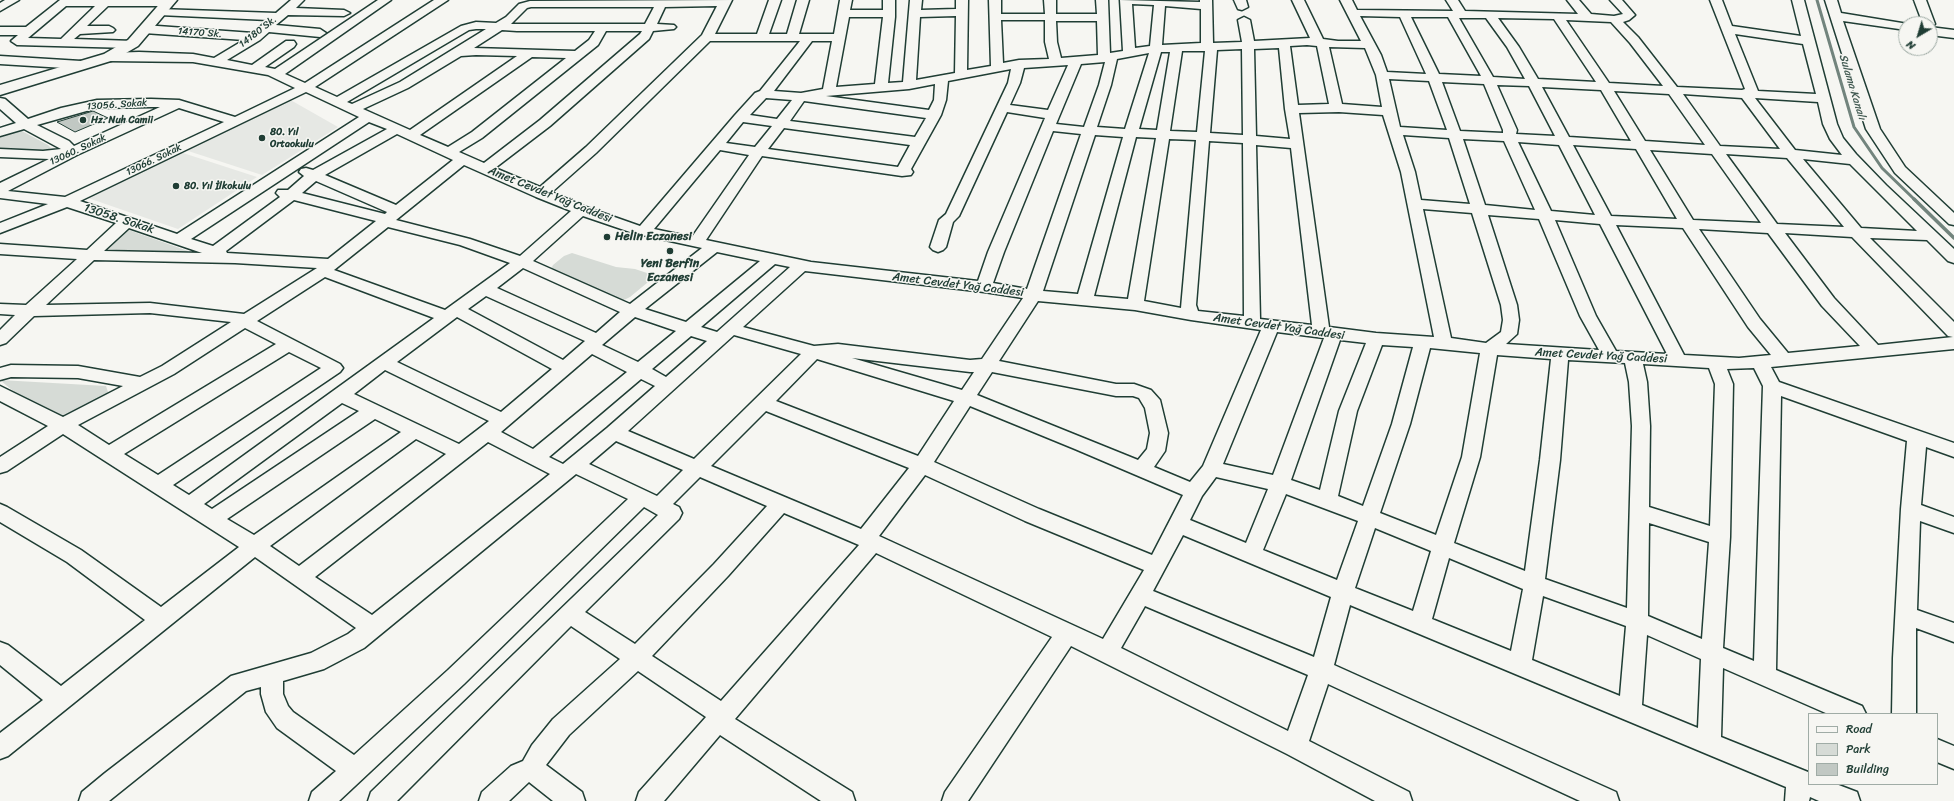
<!DOCTYPE html>
<meta charset="utf-8">
<style>
body{margin:0}
#map{position:relative;width:1954px;height:801px;overflow:hidden;background:#f6f6f2;font-family:Sriracha,sans-serif}
canvas{display:block}
.legend{position:absolute;left:1808px;top:713px;width:130px;height:72px;box-sizing:border-box;background:#f6f6f2;border:1px solid #a0aca6;margin:0;padding:5px 7px;list-style:none;font-size:12px;color:#1f3d34}
.legend li{display:flex;align-items:center;gap:8px;height:20px}
.legend b{width:20px;border:1px solid #a0aca6}
.north{position:absolute;left:1898px;top:16px;width:40px;height:40px;box-sizing:border-box;background:#f6f6f2;border:1px solid #a0aca6;border-radius:50%;rotate:218deg;font-size:11px;font-weight:700;line-height:16px;text-align:center;color:#1f3d34}
.north::after{content:'';display:block;margin:auto;width:14px;height:18px;background:#1f3d34;clip-path:polygon(50% 0,100% 100%,50% 72%,0 100%)}
</style>
<div id="map">
<canvas width="1954" height="801"></canvas>
<ul class="legend">
<li><b style="height:5px;background:#f6f6f2"></b>Road</li>
<li><b style="height:11px;background:#d6dbd6"></b>Park</li>
<li><b style="height:11px;background:#c1c8c3"></b>Building</li>
</ul>
<div class="north">N</div>
</div>
<script>
const ctx = document.querySelector('canvas').getContext('2d');
ctx.lineJoin = 'round';
function paint(path, color) {
  ctx.fillStyle = color;
  ctx.fill(path, 'evenodd');
}
function poly(rows) {
  const path = new Path2D();
  for (const r of rows) {
    path.moveTo(r[0], r[1]);
    for (let i = 2; i < r.length; i += 2) path.lineTo(r[i], r[i + 1]);
  }
  return path;
}
function strokePath(path, color, width, dash) {
  ctx.strokeStyle = color;
  ctx.lineWidth = width;
  ctx.lineCap = dash ? 'butt' : 'round';
  ctx.setLineDash(dash || []);
  ctx.stroke(path);
}
function label(font, color, halo, rows, align = 'center') {
  ctx.font = font + ' Sriracha,sans-serif';
  ctx.lineWidth = 3;
  ctx.setLineDash([]);
  ctx.textBaseline = 'middle';
  ctx.strokeStyle = halo;
  ctx.fillStyle = color;
  for (const [text, x, y, turn = 0] of rows) {
    ctx.save();
    ctx.translate(x, y);
    ctx.rotate((+turn || 0) * Math.PI / 180);
    ctx.textAlign = isNaN(turn) ? turn : align;
    if (halo) ctx.strokeText(text, 0, 0);
    ctx.fillText(text, 0, 0);
    ctx.restore();
  }
}
paint(poly([
 [287,98,338,127,262,175,182,149],
 [177,151,257,177,178,229,88,198,90,195]
]), '#e6e8e4');
paint(poly([
 [22,131,48,145,51,148,44,151,0,150,0,136],
 [126,229,188,251,187,253,104,249],
 [572,253,616,267,635,269,650,274,653,278,630,297,624,300,617,299,553,272,551,269,553,265,564,256],
 [0,380,106,386,108,392,100,399,59,417,25,401]
]), '#d6dbd6');
strokePath(poly([
 [1817,0,1854,127,1882,168,1915,200]
]), '#72847d', 3);
strokePath(poly([
 [1914,199,1954,238]
]), '#72847d', 3.5);
const building = poly([
 [93,111,108,118,75,132,57,122,93,111]
]);
paint(building, '#c1c8c3');
strokePath(building, '#1f3d34', 1);
const minor = poly([
 [5,0,19,0,0,11,0,3,5,0],
 [60,0,168,0,173,3,167,6,108,6,87,26,109,26,113,28,115,30,113,32,80,34,74,39,134,41,136,44,130,48,17,45,11,41,18,35,0,35,0,27,26,27,60,0],
 [66,6,95,6,61,39,28,38,66,6],
 [291,0,304,0,296,8,344,10,350,13,344,16,288,15,276,25,320,29,326,33,320,37,269,32,260,40,227,60,252,65,286,41,294,41,296,44,294,47,265,67,275,69,378,0,391,0,285,74,305,83,434,0,448,0,315,87,337,97,461,26,476,22,496,23,506,17,519,4,530,1,732,0,715,34,757,34,769,0,781,0,769,34,787,34,797,0,809,0,799,34,834,34,840,0,852,0,850,10,883,10,883,0,895,0,895,17,888,83,903,82,910,0,922,0,921,10,956,9,956,0,968,0,967,70,991,66,989,0,1001,0,1001,14,1045,14,1044,0,1056,0,1056,14,1097,14,1096,0,1108,0,1110,53,1123,51,1120,0,1200,2,1200,0,1212,0,1213,43,1242,42,1238,20,1244,17,1250,20,1254,41,1310,38,1292,0,1304,0,1323,39,1338,41,1361,41,1340,0,1352,0,1357,10,1453,11,1446,0,1458,0,1465,11,1578,14,1567,0,1579,0,1591,14,1614,16,1623,14,1610,0,1622,0,1635,15,1629,20,1623,22,1638,37,1677,87,1742,90,1745,89,1710,0,1722,0,1732,26,1801,36,1792,0,1804,0,1837,124,1843,138,1856,154,1886,185,1954,249,1954,263,1948,261,1927,240,1870,238,1954,322,1954,349,1771,367,1779,382,1954,443,1954,457,1926,447,1921,505,1954,517,1954,533,1920,521,1917,610,1954,623,1954,642,1916,628,1916,714,1892,714,1893,658,1901,509,1907,441,1781,396,1776,670,1862,706,1866,714,1828,714,1723,668,1721,737,1808,772,1809,784,1836,784,1857,792,1860,801,1819,801,1810,797,1809,801,1785,801,1786,787,1350,605,1334,665,1616,792,1619,801,1580,801,1328,684,1309,741,1409,792,1412,801,1375,801,1287,754,1071,646,968,801,942,801,945,792,1052,637,876,553,735,719,852,792,855,801,821,801,720,735,664,801,636,801,639,792,706,717,638,671,569,735,546,765,582,792,585,801,553,801,529,782,509,801,479,801,482,792,511,766,523,761,532,745,553,719,620,659,571,626,397,801,368,801,371,792,658,515,644,507,464,684,339,801,309,801,312,792,336,771,277,728,266,712,261,694,261,687,246,691,109,801,79,801,82,792,105,773,231,676,311,653,348,634,356,628,255,557,8,756,0,759,0,733,43,700,0,665,0,642,8,645,61,686,145,620,67,562,0,522,0,504,7,507,81,550,161,607,239,547,63,434,7,471,0,473,0,457,48,426,0,401,0,386,63,417,123,386,78,378,11,377,0,380,0,368,11,365,78,366,140,377,162,366,231,322,150,313,34,316,6,343,0,345,0,330,15,315,0,314,0,304,26,305,77,259,0,254,0,244,87,250,116,223,67,207,0,233,0,223,48,204,0,198,0,183,49,159,0,157,0,149,43,151,61,149,24,129,0,136,0,128,16,123,0,109,0,98,5,99,28,119,61,108,97,100,151,99,179,100,235,117,295,88,268,75,193,62,109,61,103,57,109,53,139,52,193,54,214,58,244,40,144,33,138,29,144,25,253,33,268,20,159,15,153,12,159,9,276,13,291,0],
 [1132,4,1154,5,1150,46,1135,48,1132,4],
 [717,6,702,35,586,147,540,187,495,168,550,126,649,39,653,31,674,29,676,27,674,25,657,24,665,7,717,6],
 [1165,6,1201,9,1201,43,1162,45,1165,6],
 [531,7,654,7,645,24,511,24,527,8,531,7],
 [956,16,955,73,916,80,920,17,956,16],
 [1360,16,1400,17,1426,74,1387,72,1381,55,1360,16],
 [849,17,883,17,875,84,836,87,849,17],
 [1411,17,1448,17,1481,76,1439,74,1411,17],
 [1459,18,1486,18,1507,47,1525,79,1493,77,1459,18],
 [1498,18,1554,19,1596,82,1538,79,1519,47,1498,18],
 [1001,20,1045,20,1045,42,1049,59,1019,60,1003,63,1001,20],
 [1566,20,1611,22,1630,43,1663,86,1609,83,1566,20],
 [1056,21,1097,21,1098,55,1061,58,1057,42,1056,21],
 [476,29,486,29,400,82,352,104,347,102,469,30,476,29],
 [502,30,517,31,595,31,589,40,575,51,474,48,502,30],
 [606,31,642,31,640,34,540,120,484,163,459,152,482,138,598,45,606,31],
 [1735,34,1803,44,1816,94,1758,91,1735,34],
 [710,41,800,41,760,91,755,93,735,115,640,226,586,207,552,192,596,153,710,41],
 [812,41,832,41,823,89,801,93,774,91,812,41],
 [1307,45,1317,46,1329,104,1298,105,1290,46,1307,45],
 [1329,47,1365,48,1376,75,1382,107,1342,104,1329,47],
 [1279,48,1285,109,1290,139,1256,136,1254,49,1279,48],
 [1242,49,1243,135,1210,133,1217,50,1242,49],
 [1182,51,1205,51,1197,132,1170,131,1182,51],
 [1161,52,1170,52,1157,130,1139,129,1161,52],
 [1149,53,1125,129,1097,127,1111,85,1117,59,1149,53],
 [476,55,517,56,410,130,363,109,408,88,461,56,476,55],
 [532,57,566,58,472,132,448,147,420,135,532,57],
 [1105,62,1099,85,1084,127,1056,124,1081,64,1105,62],
 [1068,65,1048,110,1010,105,1020,83,1024,68,1068,65],
 [1011,69,1008,83,946,214,939,220,930,247,933,250,938,252,943,250,946,247,953,222,959,216,1007,112,1045,118,988,252,978,281,811,262,706,240,762,156,902,176,911,175,913,172,911,169,941,115,946,100,948,81,1011,69],
 [1389,79,1429,81,1447,130,1400,127,1389,79],
 [1442,82,1484,84,1503,130,1503,133,1460,131,1442,82],
 [935,84,934,100,929,110,826,96,909,89,935,84],
 [1497,85,1529,86,1555,136,1516,134,1517,130,1497,85],
 [1542,87,1601,90,1631,141,1569,137,1542,87],
 [1614,91,1669,94,1705,145,1645,141,1614,91],
 [306,92,359,117,177,234,80,201,306,92],
 [1683,94,1742,98,1780,149,1720,146,1683,94],
 [766,98,792,100,777,119,750,115,766,98],
 [1755,98,1818,102,1823,124,1830,139,1842,155,1795,150,1755,98],
 [804,101,926,118,915,137,790,121,804,101],
 [151,107,160,107,74,146,69,141,37,125,97,108,151,107],
 [179,108,224,122,65,197,8,191,77,155,179,108],
 [1339,112,1383,115,1401,172,1434,337,1376,333,1329,327,1299,113,1339,112],
 [369,122,387,129,313,170,306,168,301,169,299,172,304,176,288,190,278,190,276,193,280,197,213,246,191,239,369,122],
 [743,122,772,126,755,147,726,143,743,122],
 [784,128,910,145,898,167,768,149,784,128],
 [1053,131,1081,134,1027,289,993,283,1004,252,1053,131],
 [397,134,453,160,396,205,325,175,397,134],
 [1095,135,1123,137,1078,294,1043,291,1095,135],
 [1403,135,1449,138,1470,204,1421,200,1415,172,1403,135],
 [1136,137,1156,138,1128,299,1094,296,1136,137],
 [1169,139,1196,140,1181,308,1144,301,1169,139],
 [1463,139,1504,141,1535,210,1485,205,1463,139],
 [1209,141,1243,143,1244,316,1198,311,1196,305,1209,141],
 [1518,142,1559,145,1595,215,1551,211,1518,142],
 [1256,145,1291,148,1312,325,1260,319,1256,145],
 [1573,145,1636,149,1677,219,1611,216,1573,145],
 [720,150,749,155,692,237,654,229,720,150],
 [1650,150,1712,154,1761,223,1693,220,1650,150],
 [1726,154,1787,158,1844,227,1777,224,1726,154],
 [1803,159,1850,164,1917,231,1861,228,1803,159],
 [464,165,536,197,571,211,520,256,470,239,396,220,464,165],
 [316,181,387,212,385,214,302,193,316,181],
 [294,200,376,221,328,259,227,253,226,251,294,200],
 [1423,209,1472,213,1501,305,1503,320,1501,332,1486,343,1451,338,1423,209],
 [1488,215,1539,219,1580,316,1599,350,1506,344,1517,334,1519,320,1517,305,1488,215],
 [583,216,633,233,702,248,630,304,533,261,583,216],
 [1555,220,1600,224,1667,354,1616,351,1596,316,1555,220],
 [1616,225,1683,228,1748,327,1771,355,1739,358,1684,355,1616,225],
 [388,227,460,245,510,263,445,310,334,270,388,227],
 [129,228,202,253,104,251,129,228],
 [1699,229,1768,233,1822,306,1860,346,1788,353,1760,319,1699,229],
 [1785,233,1852,237,1948,336,1953,337,1878,345,1834,298,1785,233],
 [717,252,760,261,686,322,645,309,717,252],
 [94,260,235,263,317,268,244,314,150,303,46,305,94,260],
 [775,264,790,267,717,332,701,327,775,264],
 [523,268,620,312,596,333,497,288,523,268],
 [805,271,984,292,1023,298,982,359,970,360,838,344,814,346,743,327,805,271],
 [325,277,434,318,189,495,173,485,340,372,343,368,340,364,257,321,325,277],
 [486,296,585,341,563,360,468,309,486,296],
 [1038,301,1135,310,1191,320,1261,330,1203,466,1190,482,1154,467,1165,451,1168,433,1160,400,1151,390,1134,384,1116,384,999,361,1038,301],
 [457,317,552,369,501,412,397,362,457,317],
 [635,317,676,331,638,362,602,345,635,317],
 [245,328,276,344,109,445,78,425,174,374,245,328],
 [1277,332,1324,338,1273,475,1223,464,1277,332],
 [734,335,801,354,694,459,628,431,734,335],
 [691,336,707,341,666,377,652,369,691,336],
 [1340,340,1366,343,1339,411,1320,490,1291,480,1340,340],
 [1382,345,1413,347,1392,424,1363,506,1338,496,1357,411,1382,345],
 [1430,348,1480,353,1462,457,1436,535,1380,513,1410,424,1430,348],
 [289,352,321,368,158,475,124,454,289,352],
 [592,354,627,372,533,449,501,432,592,354],
 [1497,355,1551,359,1540,460,1525,571,1454,543,1480,457,1497,355],
 [852,358,970,372,974,372,962,390,852,358],
 [817,359,954,401,918,456,776,401,817,359],
 [1568,360,1625,363,1629,382,1632,426,1627,608,1545,579,1560,460,1568,360],
 [1643,364,1709,368,1715,384,1710,526,1649,507,1650,426,1647,382,1643,364],
 [1754,368,1763,386,1754,661,1723,648,1730,537,1733,384,1727,369,1754,368],
 [385,370,489,421,459,444,354,394,385,370],
 [992,372,1116,396,1133,396,1139,398,1145,408,1150,433,1147,449,1138,460,977,395,992,372],
 [641,379,655,386,607,428,563,464,549,457,641,379],
 [342,403,359,411,212,509,204,504,342,403],
 [970,406,1075,449,1183,495,1152,555,1039,509,934,462,970,406],
 [766,411,909,468,861,529,711,466,766,411],
 [375,419,401,432,254,535,227,519,375,419],
 [416,439,446,454,299,566,270,546,416,439],
 [616,441,683,470,657,496,589,464,616,441],
 [488,442,550,474,372,615,315,577,488,442],
 [576,474,628,499,448,670,354,755,293,712,288,706,283,694,283,681,324,669,364,648,576,474],
 [925,475,1025,521,1144,570,1103,639,879,536,925,475],
 [700,477,767,506,714,564,635,644,585,612,679,519,682,513,679,507,673,504,700,477],
 [1216,477,1268,489,1246,543,1190,520,1202,496,1216,477],
 [1286,494,1358,521,1337,580,1263,550,1286,494],
 [784,513,859,545,721,701,652,656,728,576,784,513],
 [1649,523,1709,542,1702,639,1648,616,1649,523],
 [1375,528,1431,551,1413,611,1355,588,1375,528],
 [1183,535,1331,597,1314,657,1153,591,1183,535],
 [1449,558,1523,589,1511,651,1432,619,1449,558],
 [1543,596,1626,626,1620,696,1532,660,1543,596],
 [1145,606,1308,675,1288,731,1121,648,1145,606],
 [1647,635,1701,659,1698,728,1642,705,1647,635],
 [1234,0,1246,0,1248,7,1242,10,1238,9,1234,0],
 [1825,0,1837,0,1841,13,1908,24,1906,24,1906,30,1843,21,1880,129,1905,167,1954,213,1954,225,1949,224,1895,173,1866,129,1825,0],
 [1914,0,1926,0,1935,24,1933,26,1930,27,1930,24,1923,24,1914,0],
 [1930,27,1954,30,1954,38,1930,35,1930,27],
 [0,56,81,61,87,65,81,69,0,64,0,56],
 [1937,739,1954,746,1954,769,1937,762,1937,739]
]);
const major = poly([
 [163,0,177,0,138,46,114,60,0,95,0,85,104,54,128,40,163,0]
]);
strokePath(minor, '#1f3d34', 3);
strokePath(major, '#1f3d34', 3);
paint(minor, '#f6f6f2');
paint(major, '#f6f6f2');
for (const [x, y, r, color] of [
 [83,120,4,"#1f3d34"],
 [262,138,4,"#1f3d34"],
 [176,186,4,"#1f3d34"],
 [607,237,4,"#1f3d34"],
 [670,251,4,"#1f3d34"]
]) {
  const dot = new Path2D();
  dot.arc(x, y, r, 0, 2 * Math.PI);
  ctx.fillStyle = color;
  ctx.fill(dot);
  strokePath(dot, '#f6f6f2', 1.5);
}
label('10px', '#1f3d34', '#f6f6f2', [
 ["14180 Sk.",258,32,-38],
 ["14170 Sk.",200,33,4],
 ["13056. Sokak",117,105,-4],
 ["13060. Sokak",78,150,-25],
 ["13066. Sokak",154,160,-26]
]);
label('bold 10px', '#1f3d34', '#f6f6f2', [
 ["Hz. Nuh Camii",91,120],
 ["80. Yıl",270,132],
 ["Ortaokulu",270,144],
 ["80. Yıl İlkokulu",184,186]
], 'left');
label('italic 11px', '#425a52', '#f6f6f2', [
 ["Sulama Kanalı",1852,87,73]
]);
label('12px', '#1f3d34', '#f6f6f2', [
 ["Amet Cevdet Yağ Caddesi",550,195,22],
 ["13058. Sokak",119,219,18],
 ["Amet Cevdet Yağ Caddesi",958,285,7],
 ["Amet Cevdet Yağ Caddesi",1279,327,8],
 ["Amet Cevdet Yağ Caddesi",1601,356,3]
]);
label('bold 12px', '#1f3d34', '#f6f6f2', [
 ["Helin Eczanesi",615,237],
 ["Yeni Berfin",670,264,"center"],
 ["Eczanesi",670,278,"center"]
], 'left');
</script>
